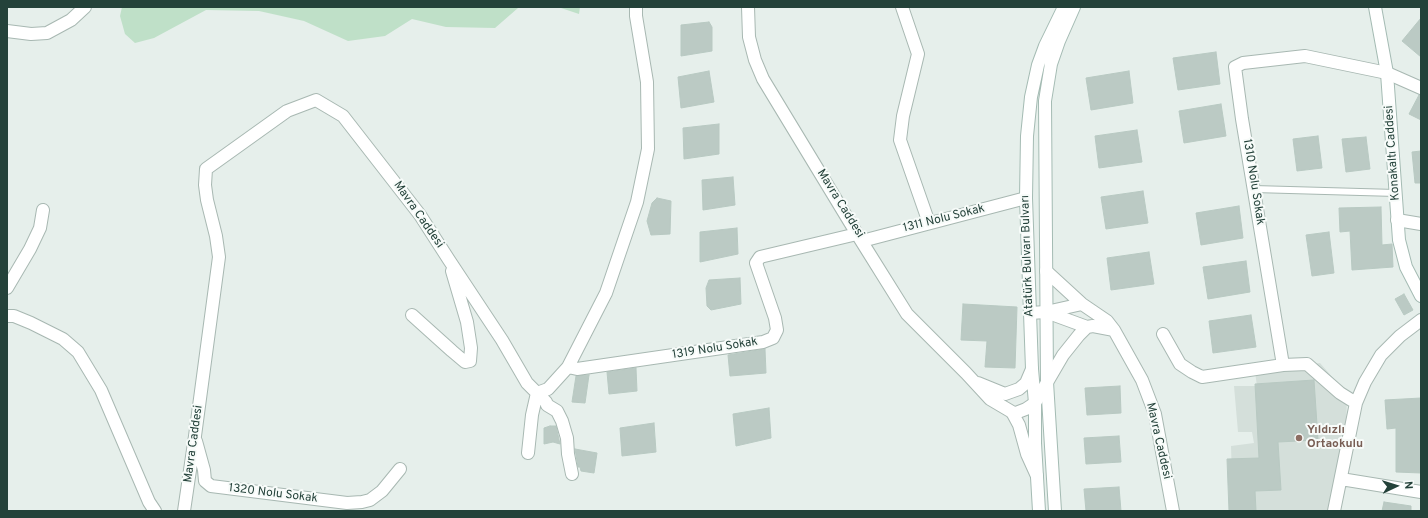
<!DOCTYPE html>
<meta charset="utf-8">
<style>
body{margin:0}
#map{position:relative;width:1428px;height:518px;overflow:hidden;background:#e6efeb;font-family:Overpass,sans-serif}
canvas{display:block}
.frame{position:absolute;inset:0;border:8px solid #24423a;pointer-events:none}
.north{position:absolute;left:1376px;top:466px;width:40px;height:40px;-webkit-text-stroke:3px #f7fbf9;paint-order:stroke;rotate:86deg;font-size:11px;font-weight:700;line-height:16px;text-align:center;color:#24423a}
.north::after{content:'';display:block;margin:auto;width:14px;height:18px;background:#24423a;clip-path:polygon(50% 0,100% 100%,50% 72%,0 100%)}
</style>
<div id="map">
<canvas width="1428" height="518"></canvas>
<div class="frame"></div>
<div class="north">N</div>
</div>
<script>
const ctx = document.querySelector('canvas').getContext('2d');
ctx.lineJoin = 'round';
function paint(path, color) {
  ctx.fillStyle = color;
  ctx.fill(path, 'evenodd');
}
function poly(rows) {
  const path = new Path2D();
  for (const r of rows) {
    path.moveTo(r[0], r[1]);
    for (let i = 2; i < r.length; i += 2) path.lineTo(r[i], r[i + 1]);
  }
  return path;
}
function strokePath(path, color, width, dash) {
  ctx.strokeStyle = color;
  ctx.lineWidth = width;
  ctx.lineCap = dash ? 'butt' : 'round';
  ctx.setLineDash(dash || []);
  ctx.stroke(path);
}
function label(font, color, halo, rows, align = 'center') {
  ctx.font = font + ' Overpass,sans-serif';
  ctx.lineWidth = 4;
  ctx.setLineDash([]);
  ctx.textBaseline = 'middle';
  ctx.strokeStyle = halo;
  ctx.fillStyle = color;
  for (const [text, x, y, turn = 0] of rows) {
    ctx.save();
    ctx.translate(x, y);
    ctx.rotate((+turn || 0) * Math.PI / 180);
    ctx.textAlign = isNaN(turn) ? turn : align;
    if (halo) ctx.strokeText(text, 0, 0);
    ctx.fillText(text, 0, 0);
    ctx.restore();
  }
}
paint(poly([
 [1320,363,1347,394,1345,469,1336,511,1233,511,1231,446,1254,443,1252,432,1238,432,1234,386,1257,386,1255,372]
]), '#d4dfda');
paint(poly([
 [122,7,551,7,518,8,495,28,446,27,412,19,385,36,348,41,304,21,259,11,206,10,154,38,135,43,125,34,120,16],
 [558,7,580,7,579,14]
]), '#bfe0c8');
const building = poly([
 [1421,18,1421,57,1402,41,1421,18],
 [709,22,712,27,712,51,681,56,681,25,709,22],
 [1216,52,1220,84,1178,90,1173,58,1216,52],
 [709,71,714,102,681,108,678,77,709,71],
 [1129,71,1133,103,1091,110,1086,78,1129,71],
 [1419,95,1421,95,1421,120,1409,114,1419,95],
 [1221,104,1226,136,1184,143,1179,111,1221,104],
 [719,124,719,154,684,159,683,128,719,124],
 [1137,130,1142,162,1099,168,1095,136,1137,130],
 [1318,136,1322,168,1297,171,1293,139,1318,136],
 [1366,137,1370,169,1346,172,1342,139,1366,137],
 [1421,151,1421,183,1415,183,1412,152,1421,151],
 [733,177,735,205,703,210,702,180,733,177],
 [1143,191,1148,223,1106,229,1101,197,1143,191],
 [657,198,671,201,670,234,651,235,647,221,652,203,657,198],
 [1239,206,1243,238,1201,245,1196,213,1239,206],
 [1381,207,1382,245,1392,244,1393,267,1352,270,1350,231,1340,232,1339,208,1381,207],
 [737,228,738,254,700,262,700,232,737,228],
 [1329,232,1334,273,1312,276,1306,235,1329,232],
 [1149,252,1154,284,1111,290,1107,258,1149,252],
 [1246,261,1250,292,1208,299,1203,267,1246,261],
 [740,278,741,304,711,310,707,306,706,288,709,280,740,278],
 [1404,294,1413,310,1404,315,1395,299,1404,294],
 [963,304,1017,307,1015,368,985,367,987,341,961,340,963,304],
 [1251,315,1256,347,1213,353,1209,321,1251,315],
 [765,349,766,373,730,376,728,355,765,349],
 [636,368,637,391,609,394,607,372,636,368],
 [589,375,585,403,572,402,576,376,589,375],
 [1314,380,1318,440,1278,442,1281,490,1255,491,1256,511,1229,511,1227,459,1259,458,1255,384,1314,380],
 [1120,386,1121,413,1087,415,1085,388,1120,386],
 [1421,398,1421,473,1396,472,1396,428,1387,429,1385,400,1421,398],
 [769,408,771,438,736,446,733,414,769,408],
 [654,423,656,452,622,456,620,428,654,423],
 [550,426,556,426,560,444,553,442,544,444,544,428,550,426],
 [1119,436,1121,462,1086,464,1084,438,1119,436],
 [575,449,597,453,594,473,581,471,580,467,578,467,575,449],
 [1119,487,1121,511,1086,511,1084,489,1119,487],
 [1384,502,1411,506,1411,511,1382,511,1384,502]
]);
paint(building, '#bbcac4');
strokePath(building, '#b8c9c2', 1);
const lane = poly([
 [1254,189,1396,193]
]);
const street = poly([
 [748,7,749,37,755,60,763,79,857,234,907,314,966,373,990,399,1012,412,1013,414,1026,409,1035,403,1063,355,1079,335,1087,327,1093,326,1114,330],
 [902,7,918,54,903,116,900,140,929,223],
 [7,31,31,34,47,33,71,20,85,7],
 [1397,220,1421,224],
 [862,241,1026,198],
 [1046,271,1082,304,1107,321,1114,330,1142,380,1155,414,1173,511],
 [7,288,30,249,40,228,43,210],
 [1046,312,1087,327],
 [1030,313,1046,312,1082,304],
 [412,315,452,351,465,362,470,361,471,348,467,322,452,271],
 [7,316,14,316,31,323,63,339,78,352,101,390,149,502,155,511],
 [1163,334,1180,364,1192,372,1202,377,1283,365],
 [568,367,577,369,763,342,773,338,777,330,775,318,756,263,760,257,857,234],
 [978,383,1005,394,1019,389,1026,383,1032,369],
 [1356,403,1340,393,1307,364,1283,365,1242,119,1235,67,1243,63,1305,56,1387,73,1421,88],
 [1012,412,1019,425,1027,454,1037,476],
 [196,441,204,470,205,481,211,486,347,503,362,502,370,500,382,491,400,469],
 [528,453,532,415,537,393,546,402,547,405,557,411,562,421,567,438,568,454,572,474],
 [1341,479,1421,492],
 [184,511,195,436,219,257,216,236,207,200,205,185,206,169,287,111,316,100,343,116,420,215,449,260,502,340,527,383,537,393,548,389,568,367,606,293,637,202,648,149,647,82,636,16,636,7],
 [1334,511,1356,403,1365,382,1381,355,1400,336,1421,320]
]);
const secondary = poly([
 [1375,7,1387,73,1399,240,1406,267,1421,296],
 [1039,511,1035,443,1035,403,1032,369,1030,313,1026,198,1027,136,1031,97,1038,65,1045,46,1064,7],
 [1055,511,1047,382,1045,101,1051,64,1059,41,1074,7]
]);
strokePath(lane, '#a8b8b2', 8);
strokePath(street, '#a8b8b2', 14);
strokePath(secondary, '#a4bbb3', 14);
strokePath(lane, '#fff', 6);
strokePath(street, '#fff', 12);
strokePath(secondary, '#fff', 12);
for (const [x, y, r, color] of [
 [1299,438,4,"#8d6e63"]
]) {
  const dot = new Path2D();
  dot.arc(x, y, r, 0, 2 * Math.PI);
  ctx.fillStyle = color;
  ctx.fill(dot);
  strokePath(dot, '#f7fbf9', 1.5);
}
label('12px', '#24423a', '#f7fbf9', [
 ["Konakaltı Caddesi",1393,153,-94],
 ["1310 Nolu Sokak",1253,182,81],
 ["Mavra Caddesi",840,204,58],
 ["Mavra Caddesi",418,215,55],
 ["1311 Nolu Sokak",944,219,-14],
 ["Atatürk Bulvarı Bulvarı",1028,256,-92],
 ["1319 Nolu Sokak",715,349,-9],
 ["Mavra Caddesi",1158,441,77],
 ["Mavra Caddesi",194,444,-82],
 ["1320 Nolu Sokak",273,494,7]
]);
label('bold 12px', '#785e54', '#f7fbf9', [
 ["Yıldızlı",1307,431],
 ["Ortaokulu",1307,445]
], 'left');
</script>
